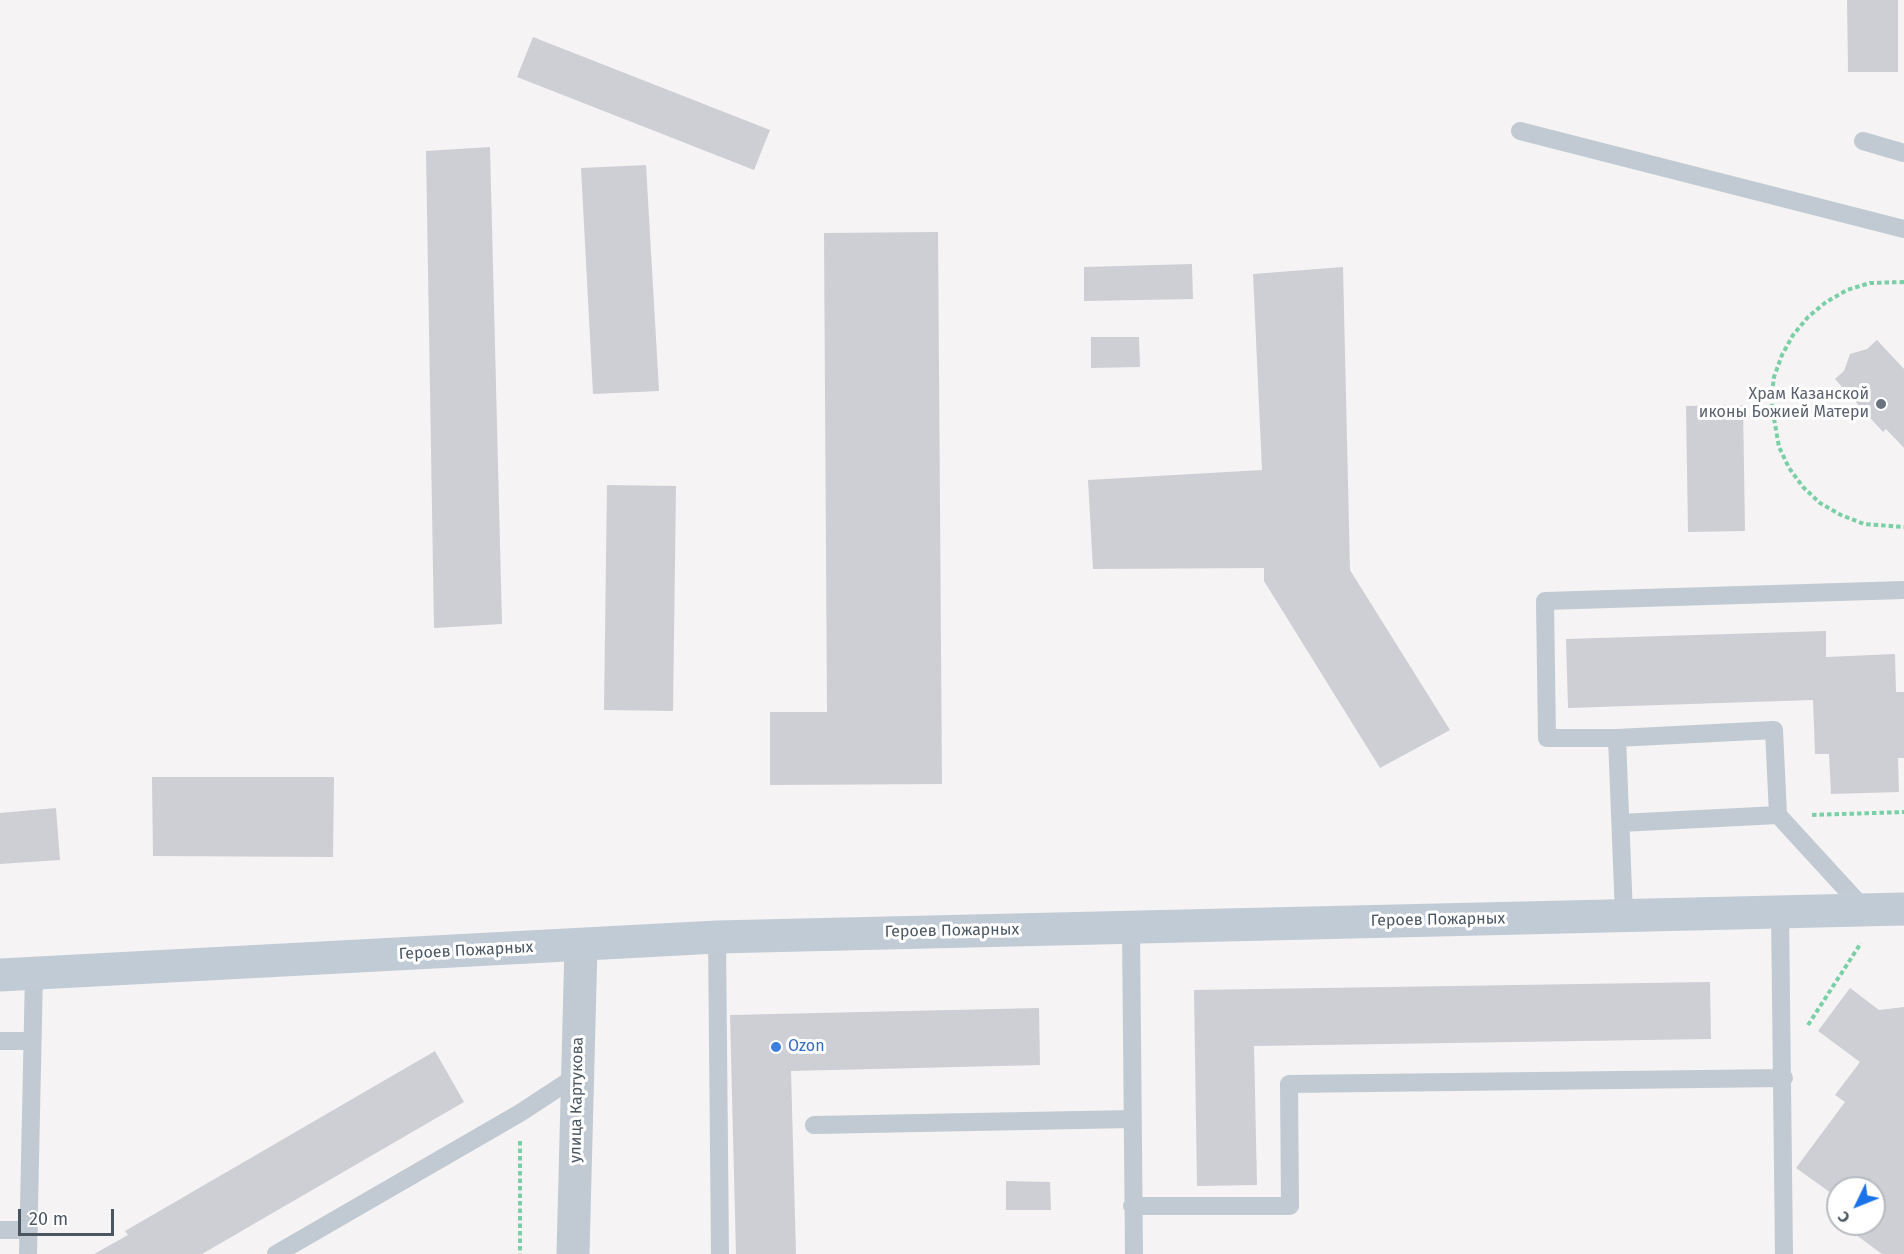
<!DOCTYPE html>
<meta charset="utf-8">
<style>
body{margin:0}
#map{position:relative;width:1904px;height:1254px;overflow:hidden;background:#f5f3f3;font-family:"Fira Sans",sans-serif}
canvas{display:block}
.north{position:absolute;left:1826px;top:1176px;width:60px;height:60px;box-sizing:border-box;background:#fff;border:2px solid #b7bbc0;border-radius:50%;rotate:227deg;font-size:16px;font-weight:700;line-height:24px;text-align:center;color:#4a5661}
.north::after{content:'';display:block;margin:auto;width:21px;height:27px;background:#1a73e8;clip-path:polygon(50% 0,100% 100%,50% 72%,0 100%)}
.scale{position:absolute;left:18px;top:1209px;width:96px;height:27px;box-sizing:border-box;border:3px solid #4a5661;border-top:0;padding-left:8px;font-size:18px;line-height:21px;white-space:nowrap;color:#4a5661;-webkit-text-stroke:4px #fff;paint-order:stroke}
</style>
<div id="map">
<canvas width="1904" height="1254"></canvas>
<div class="north">С</div>
<div class="scale">20 m</div>
</div>
<script>
const ctx = document.querySelector('canvas').getContext('2d');
ctx.lineJoin = 'round';
function paint(path, color) {
  ctx.fillStyle = color;
  ctx.fill(path, 'evenodd');
}
function poly(rows) {
  const path = new Path2D();
  for (const r of rows) {
    path.moveTo(r[0], r[1]);
    for (let i = 2; i < r.length; i += 2) path.lineTo(r[i], r[i + 1]);
  }
  return path;
}
function strokePath(path, color, width, dash) {
  ctx.strokeStyle = color;
  ctx.lineWidth = width;
  ctx.lineCap = dash ? 'butt' : 'round';
  ctx.setLineDash(dash || []);
  ctx.stroke(path);
}
function label(font, color, halo, rows, align = 'center') {
  ctx.font = font + ' "Fira Sans",sans-serif';
  ctx.lineWidth = 6;
  ctx.setLineDash([]);
  ctx.textBaseline = 'middle';
  ctx.strokeStyle = halo;
  ctx.fillStyle = color;
  for (const [text, x, y, turn = 0] of rows) {
    ctx.save();
    ctx.translate(x, y);
    ctx.rotate((+turn || 0) * Math.PI / 180);
    ctx.textAlign = isNaN(turn) ? turn : align;
    if (halo) ctx.strokeText(text, 0, 0);
    ctx.fillText(text, 0, 0);
    ctx.restore();
  }
}
paint(poly([
 [1847,0,1898,0,1898,72,1848,72],
 [533,37,770,130,754,170,517,77],
 [490,147,502,624,434,628,426,151],
 [646,165,659,391,593,394,581,168],
 [938,232,942,784,770,785,770,712,827,712,824,233],
 [1192,264,1193,299,1084,301,1084,267],
 [1343,267,1350,570,1450,730,1380,768,1264,581,1264,568,1093,569,1088,480,1262,470,1253,274],
 [1091,337,1139,337,1140,367,1091,368],
 [1877,340,1904,369,1904,448,1886,429,1883,432,1835,379,1844,371,1850,354,1867,349],
 [1743,405,1745,531,1688,532,1686,406],
 [607,485,676,486,673,711,604,710],
 [1826,631,1826,657,1895,654,1896,692,1904,692,1904,758,1898,758,1899,792,1831,794,1829,754,1815,754,1813,700,1568,708,1566,639],
 [152,777,334,777,333,857,153,856],
 [56,808,60,860,0,864,0,813],
 [1710,982,1711,1039,1254,1046,1257,1185,1197,1186,1194,990],
 [1850,988,1879,1010,1904,1007,1904,1254,1882,1254,1844,1226,1846,1224,1874,1224,1874,1188,1838,1188,1838,1198,1796,1168,1845,1102,1835,1095,1860,1062,1818,1031],
 [1039,1008,1040,1065,791,1071,796,1254,736,1254,730,1015],
 [435,1051,464,1102,202,1254,94,1254,128,1235,125,1231],
 [1006,1181,1050,1182,1051,1210,1006,1210]
]), '#cdcfd5');
strokePath(poly([
 [1904,282,1870,283,1847,290,1826,302,1808,317,1793,335,1782,355,1774,377,1771,401,1779,447,1789,468,1803,487,1820,503,1841,515,1864,524,1904,527],
 [1812,815,1904,812],
 [1808,1025,1861,943],
 [520,1141,520,1254]
]), '#7ad0a6', 4, [4.5, 3]);
strokePath(poly([
 [1520,131,1904,229],
 [1863,141,1904,153],
 [1617,738,1547,738,1545,601,1904,590],
 [1621,823,1778,815],
 [1780,912,1784,1254],
 [1624,915,1617,738,1774,730,1778,815,1866,911],
 [1131,927,1134,1254],
 [717,937,720,1254],
 [0,1041,31,1041],
 [814,1125,1132,1119],
 [1132,1206,1290,1206,1289,1084,1784,1078],
 [0,1230,29,1230],
 [28,1254,34,973],
 [276,1254,520,1113,578,1075]
]), '#c1cad2', 18);
strokePath(poly([
 [573,1254,581,946]
]), '#c1cad2', 33);
strokePath(poly([
 [0,975,717,937,1904,909]
]), '#c1cbd6', 33);
for (const [x, y, r, color] of [
 [1881,404,6,"#6b7280"],
 [776,1047,6,"#3f7fe0"]
]) {
  const dot = new Path2D();
  dot.arc(x, y, r, 0, 2 * Math.PI);
  ctx.fillStyle = color;
  ctx.fill(dot);
  strokePath(dot, '#fff', 2);
}
label('16px', '#5b616d', '#fff', [
 ["Храм Казанской",1869,395],
 ["иконы Божией Матери",1869,413]
], 'right');
label('16px', '#4a5661', '#fff', [
 ["Героев Пожарных",1438,920,-1],
 ["Героев Пожарных",952,931,-1],
 ["Героев Пожарных",466,951,-3],
 ["улица Картукова",577,1100,-89]
]);
label('16px', '#366cbe', '#fff', [
 ["Ozon",788,1047]
], 'left');
</script>
